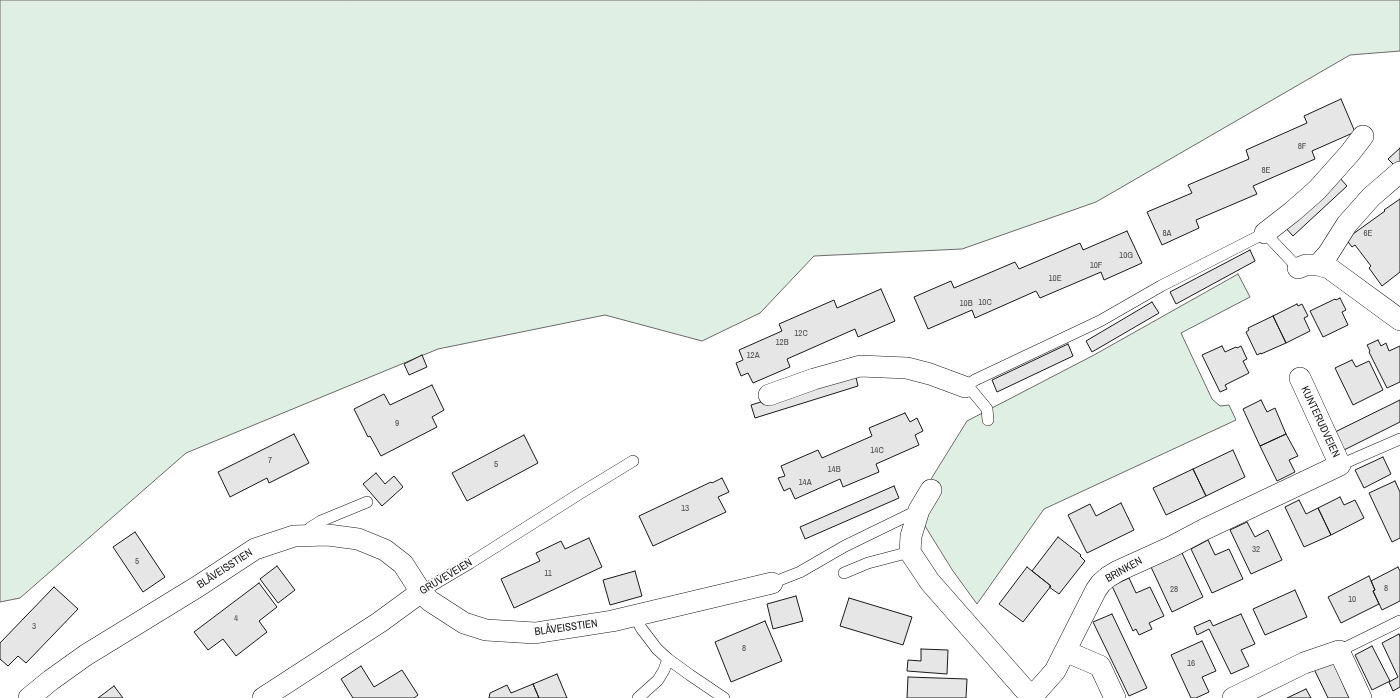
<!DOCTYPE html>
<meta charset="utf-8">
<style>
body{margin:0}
canvas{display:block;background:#fff}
</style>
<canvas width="1400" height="698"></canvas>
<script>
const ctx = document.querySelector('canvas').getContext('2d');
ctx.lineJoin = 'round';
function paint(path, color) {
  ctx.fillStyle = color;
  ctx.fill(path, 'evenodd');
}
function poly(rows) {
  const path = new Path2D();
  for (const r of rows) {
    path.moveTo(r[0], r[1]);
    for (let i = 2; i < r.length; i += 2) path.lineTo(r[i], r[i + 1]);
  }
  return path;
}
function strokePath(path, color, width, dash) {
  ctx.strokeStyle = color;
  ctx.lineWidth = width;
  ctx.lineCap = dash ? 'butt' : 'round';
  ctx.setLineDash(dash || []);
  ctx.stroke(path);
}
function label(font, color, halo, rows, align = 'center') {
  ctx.font = font + ' "Archivo Narrow",sans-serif';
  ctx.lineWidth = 3;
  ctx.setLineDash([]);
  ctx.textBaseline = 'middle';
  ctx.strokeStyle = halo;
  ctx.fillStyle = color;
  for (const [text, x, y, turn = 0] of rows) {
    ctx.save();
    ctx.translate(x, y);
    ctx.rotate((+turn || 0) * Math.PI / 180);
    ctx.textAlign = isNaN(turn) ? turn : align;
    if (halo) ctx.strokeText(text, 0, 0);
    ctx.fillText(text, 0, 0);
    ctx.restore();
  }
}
const green = poly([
 [0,0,1400,0,1400,51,1350,55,1096,202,962,249,814,256,760,313,702,341,605,315,438,349,186,453,20,598,0,602,0,0],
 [1238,274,1250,297,1181,333,1212,399,1220,406,1229,405,1236,420,1044,509,977,604,953,571,925,526,918,500,967,421,1094,355,1238,274]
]);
paint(green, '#e0efe3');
strokePath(green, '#6a6a6a', 1);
const building = poly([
 [1341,99,1355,132,1312,151,1315,159,1253,186,1257,194,1196,220,1199,228,1162,245,1147,212,1192,193,1188,185,1249,159,1246,150,1307,123,1304,116,1341,99],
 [1400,148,1400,166,1397,168,1388,159,1400,148],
 [1339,177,1347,186,1293,236,1284,226,1339,177],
 [1400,199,1400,272,1382,286,1369,268,1371,266,1355,245,1352,247,1346,239,1385,211,1384,210,1400,199],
 [1127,231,1142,263,1104,280,1101,272,1040,298,1036,291,975,318,972,310,928,329,914,297,951,281,954,288,1015,262,1019,269,1080,243,1083,250,1127,231],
 [1250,250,1255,261,1176,304,1170,292,1250,250],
 [881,289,895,321,858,337,855,329,787,359,790,367,753,383,748,373,741,376,736,363,743,360,739,350,782,331,779,324,834,300,837,308,881,289],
 [1340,298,1346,310,1342,312,1348,325,1323,337,1310,311,1335,299,1336,300,1340,298],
 [1152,302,1159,313,1092,352,1086,341,1152,302],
 [1297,304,1298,306,1302,304,1308,316,1304,318,1310,331,1286,343,1273,316,1297,304],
 [1273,316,1286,343,1261,354,1261,353,1257,355,1246,332,1249,330,1248,328,1273,316],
 [1378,340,1381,346,1386,343,1389,351,1400,346,1400,382,1387,388,1369,352,1370,351,1367,345,1378,340],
 [1068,344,1073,356,997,392,992,380,1068,344],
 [1222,346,1225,352,1236,347,1237,348,1241,346,1247,359,1243,361,1249,373,1225,385,1227,389,1220,392,1202,355,1222,346],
 [422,355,427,367,409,375,404,364,422,355],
 [1352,360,1356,367,1369,361,1383,390,1353,405,1335,368,1352,360],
 [855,373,858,386,755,418,751,405,855,373],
 [432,385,444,410,432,417,437,427,381,456,370,436,368,437,354,409,384,394,390,405,432,385],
 [1261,400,1267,412,1275,408,1286,434,1260,446,1243,409,1261,400],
 [1400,400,1400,422,1342,451,1333,433,1400,400],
 [905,413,910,422,917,418,923,431,915,435,919,445,876,464,879,472,843,487,840,479,795,499,790,488,784,491,778,478,785,476,781,466,818,450,822,458,872,436,869,428,905,413],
 [294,434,309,463,269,483,267,478,230,497,218,472,294,434],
 [1286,434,1298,456,1289,460,1295,472,1277,481,1260,446,1286,434],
 [524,435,538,463,467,501,452,473,524,435],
 [1233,450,1245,477,1206,496,1193,469,1233,450],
 [1383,457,1391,474,1364,488,1355,470,1383,457],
 [1193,469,1206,496,1166,515,1153,488,1193,469],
 [376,473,385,484,394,476,403,487,382,506,363,484,376,473],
 [722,478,729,492,718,497,726,512,653,546,639,516,711,482,712,483,722,478],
 [1395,481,1400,492,1400,538,1392,542,1369,493,1395,481],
 [894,486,899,498,805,539,800,527,894,486],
 [1340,497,1344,505,1355,500,1364,518,1331,535,1318,508,1340,497],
 [1299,500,1306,514,1318,508,1331,535,1304,547,1285,507,1299,500],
 [1121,503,1134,530,1087,553,1068,515,1090,504,1096,516,1121,503],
 [1247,522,1255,537,1268,530,1282,560,1251,574,1230,530,1247,522],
 [135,532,165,577,143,592,113,547,135,532],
 [1058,537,1081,555,1080,556,1085,561,1059,594,1049,587,1051,586,1032,571,1058,537],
 [589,538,602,567,514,608,501,579,540,561,536,553,561,541,565,549,589,538],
 [1208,540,1215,555,1229,549,1243,579,1212,593,1191,549,1208,540],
 [1182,553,1203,597,1172,612,1151,567,1182,553],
 [277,566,295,590,278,603,260,579,277,566],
 [1027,567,1051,586,1023,622,999,604,1027,567],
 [1398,567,1400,571,1400,601,1382,610,1373,591,1375,590,1371,581,1398,567],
 [635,571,642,596,610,605,603,580,635,571],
 [1369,576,1375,590,1373,591,1379,604,1341,623,1328,597,1369,576],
 [1129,578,1136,593,1150,587,1164,616,1149,623,1152,629,1139,635,1136,629,1133,631,1112,586,1129,578],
 [259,583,277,607,259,621,267,632,236,656,223,639,208,650,194,632,259,583],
 [54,587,78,609,26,663,18,656,8,666,0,659,0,643,54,587],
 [1295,590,1307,617,1265,635,1253,609,1295,590],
 [796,596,803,621,773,629,767,604,796,596],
 [849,598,912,617,903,645,840,626,849,598],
 [1112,614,1147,688,1129,696,1093,622,1112,614],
 [1241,614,1255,644,1241,650,1249,666,1231,674,1209,629,1197,635,1194,627,1210,620,1213,626,1241,614],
 [765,621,782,661,731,682,715,642,765,621],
 [1399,634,1400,637,1400,687,1393,691,1389,682,1398,677,1382,643,1399,634],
 [1202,641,1216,671,1202,677,1209,692,1196,698,1191,698,1171,655,1202,641],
 [1372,646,1390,681,1372,690,1355,655,1372,646],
 [921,649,948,650,947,674,907,671,908,660,921,661,921,649],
 [1332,659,1349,698,1328,698,1313,667,1332,659],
 [361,666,374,687,402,670,418,695,414,698,353,698,341,679,361,666],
 [557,674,567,698,539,698,533,684,557,674],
 [908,677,967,679,966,698,907,698,908,677],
 [533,684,539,698,489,698,490,693,507,685,511,693,533,684],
 [114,686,123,698,98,698,114,686],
 [1306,689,1311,698,1287,698,1306,689]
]);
paint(building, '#e6e6e6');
strokePath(building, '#1a1a1a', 1);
const lane = poly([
 [988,420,987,409,973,392,965,387,975,380,1100,321,1161,286,1265,233,1298,268],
 [1340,465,1400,439],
 [304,535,310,528,321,521,367,502],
 [844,573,868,563,910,552],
 [772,583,800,572,845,546,919,510],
 [421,592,470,563,579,494,633,461],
 [635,615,641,628,657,649,668,659,690,675,724,698],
 [1339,651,1400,621],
 [638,698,658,680,664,670,668,659]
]);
const street = poly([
 [1265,233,1292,212,1317,190,1350,153,1363,136],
 [1318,265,1328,254,1347,224,1371,197,1400,172],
 [1298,268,1306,265,1318,265,1329,268,1400,320],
 [769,395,814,379,860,366,907,368,930,374,965,387],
 [931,490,919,510,911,536,910,552,930,582,1032,698],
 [1065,651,1100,666,1115,698],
 [29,698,51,680,86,655,197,587,255,549,294,536,328,535,358,539,385,550,403,564,421,592,430,601,464,623,486,630,535,633,612,621,772,583],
 [263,698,380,622,421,592],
 [1031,698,1055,671,1096,590,1101,583,1108,577,1118,571,1171,547,1205,529,1340,465,1300,378],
 [1233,698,1304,663,1339,651,1361,698]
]);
strokePath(lane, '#1a1a1a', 12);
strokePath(street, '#1a1a1a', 22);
strokePath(lane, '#fff', 11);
strokePath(street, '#fff', 21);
label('9px', '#4d4d4d', null, [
 ["8F",1302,147],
 ["8E",1266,171],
 ["8A",1167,234],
 ["6E",1368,234],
 ["10G",1126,256],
 ["10F",1096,266],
 ["10E",1055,279],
 ["10C",985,303],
 ["10B",966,304],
 ["12C",801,334],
 ["12B",782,343],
 ["12A",753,356],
 ["9",397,424],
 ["14C",877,451],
 ["7",270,461],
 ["5",496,465],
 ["14B",834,470],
 ["14A",805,483],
 ["13",685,509],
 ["32",1256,550],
 ["5",137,562],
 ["11",548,574],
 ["8",1386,589],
 ["28",1174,590],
 ["10",1352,600],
 ["4",236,619],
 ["3",34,627],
 ["8",744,649],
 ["16",1191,664]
]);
label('11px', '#1a1a1a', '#fff', [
 ["KUNTERUDVEIEN",1320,422,65],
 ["BLÅVEISSTIEN",225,569,-33],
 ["BRINKEN",1124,570,-29],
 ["GRUVEVEIEN",446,577,-31],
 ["BLÅVEISSTIEN",566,628,-8]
]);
</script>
